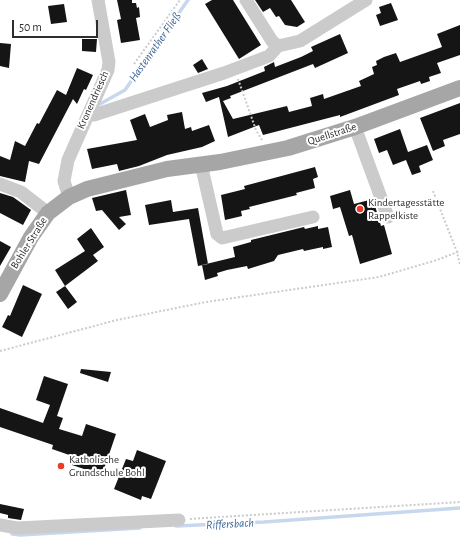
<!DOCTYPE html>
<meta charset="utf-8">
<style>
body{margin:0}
#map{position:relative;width:460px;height:555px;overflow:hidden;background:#fff;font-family:"Alegreya Sans",sans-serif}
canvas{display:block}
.scale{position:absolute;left:12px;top:20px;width:86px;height:18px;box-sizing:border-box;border:2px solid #2e2e2e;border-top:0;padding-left:5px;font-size:12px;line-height:14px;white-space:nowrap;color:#2e2e2e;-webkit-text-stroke:3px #fff;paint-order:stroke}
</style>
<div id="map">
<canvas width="460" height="555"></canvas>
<div class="scale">50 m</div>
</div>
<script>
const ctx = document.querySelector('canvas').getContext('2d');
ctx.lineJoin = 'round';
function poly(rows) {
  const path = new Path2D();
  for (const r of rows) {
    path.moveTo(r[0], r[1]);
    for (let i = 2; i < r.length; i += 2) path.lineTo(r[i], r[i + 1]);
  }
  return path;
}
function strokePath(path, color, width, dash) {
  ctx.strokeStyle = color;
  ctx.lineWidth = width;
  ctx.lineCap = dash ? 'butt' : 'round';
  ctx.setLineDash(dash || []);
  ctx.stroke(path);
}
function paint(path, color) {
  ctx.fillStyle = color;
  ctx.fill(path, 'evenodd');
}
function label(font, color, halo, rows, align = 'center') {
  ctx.font = font + ' "Alegreya Sans",sans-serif';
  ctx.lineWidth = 4;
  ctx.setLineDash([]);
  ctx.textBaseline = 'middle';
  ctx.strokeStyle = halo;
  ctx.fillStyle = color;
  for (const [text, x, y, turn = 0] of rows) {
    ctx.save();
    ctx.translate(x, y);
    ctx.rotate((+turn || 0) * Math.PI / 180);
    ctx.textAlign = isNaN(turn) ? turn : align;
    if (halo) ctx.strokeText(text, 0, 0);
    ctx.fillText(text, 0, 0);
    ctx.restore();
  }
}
strokePath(poly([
 [100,104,125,90,188,0],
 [176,526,264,522,460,508],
 [12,534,20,535,140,528]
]), '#c7d8ed', 3.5);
paint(poly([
 [117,0,132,0,132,3,136,3,137,8,139,7,140,17,136,18,140,40,121,43,117,20,121,19],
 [212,0,233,0,261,45,239,59,205,4],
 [255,0,291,0,305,22,297,27,285,25,279,16,276,17,270,8,263,12],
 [391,3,398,20,380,26,376,15,381,13,379,7],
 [64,4,67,22,51,24,48,6],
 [460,25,460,55,437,63,441,73,429,77,430,81,421,84,420,81,397,89,399,95,340,117,340,115,263,135,259,125,228,137,219,97,206,102,202,93,227,86,265,71,264,67,274,62,275,67,301,57,313,51,311,47,340,34,348,53,315,68,313,64,230,96,231,98,223,101,233,119,287,106,289,112,312,106,310,98,323,94,324,99,361,86,359,81,374,74,372,67,377,65,376,61,384,57,396,53,400,62,442,47,437,34],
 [82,39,97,39,96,52,82,51],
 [0,43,11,44,9,68,0,66],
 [202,59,208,69,198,73,193,65],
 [77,68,93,75,86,90,84,89,77,104,73,99,39,164,29,161,25,182,0,176,0,156,10,160,15,141,25,146,37,123,39,124,57,90,66,95],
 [460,103,460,134,443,140,445,146,433,151,420,118],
 [182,112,185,129,191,127,192,131,209,125,215,141,202,147,167,155,139,166,119,171,117,164,92,169,87,149,137,140,130,120,145,114,150,127,168,120,167,115],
 [400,129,408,152,427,145,433,160,419,166,421,172,412,175,406,160,393,165,387,150,379,153,374,139],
 [315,167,318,177,313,179,315,188,296,193,297,195,249,207,250,209,241,211,242,216,225,220,221,195,245,189,244,186],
 [126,190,131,215,119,217,126,224,119,230,102,210,96,211,92,198],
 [350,190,354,204,373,199,381,226,384,225,392,254,360,264,352,235,349,236,340,207,333,209,330,196],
 [0,193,13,197,31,210,23,225,0,213],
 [171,200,173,212,198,208,208,264,198,266,189,219,149,225,145,205],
 [318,226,318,229,328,227,332,247,323,249,323,247,304,251,303,249,278,255,274,261,248,269,247,266,227,270,217,273,218,276,205,280,202,265,235,257,233,247,251,242,251,240,304,227,305,229],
 [91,228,104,247,93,255,98,261,65,286,55,270,85,251,77,239],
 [0,241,11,247,0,266],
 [23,285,42,294,22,337,2,327,8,315,10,316],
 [65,286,77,302,68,309,56,292],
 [81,369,111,372,108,382,80,373],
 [44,376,68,384,57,416,63,418,59,429,82,436,86,424,116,434,102,475,72,465,75,457,52,449,53,445,0,427,0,408,43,423,50,405,36,400],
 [137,450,166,461,151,499,142,496,141,500,114,489,126,459,133,461],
 [0,504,24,509,21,520,8,518,8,515,0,513]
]), '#151515');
strokePath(poly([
 [134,64,180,0],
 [238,79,256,130,262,140],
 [433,191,457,252,460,265],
 [0,351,117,320,206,302,379,277,437,260,460,251],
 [190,519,460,502]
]), '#cbcbcb', 2, [2, 2]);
strokePath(poly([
 [246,0,272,41,278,46,300,41,366,0],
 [88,115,94,115,224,73,269,56,278,46],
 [355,127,388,217],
 [201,164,217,234,222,238,313,217],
 [0,184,21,192,48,213],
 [69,197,64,181,68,160,108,70,109,62,98,0],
 [0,525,17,528,179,520]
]), '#cbcbcb', 13);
strokePath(poly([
 [0,294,31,237,48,213,69,197,87,189,167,169,220,162,288,148,355,127,460,88]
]), '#a6a6a6', 16);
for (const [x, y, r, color] of [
 [360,209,4,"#ec392a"],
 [61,466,4,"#ec392a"]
]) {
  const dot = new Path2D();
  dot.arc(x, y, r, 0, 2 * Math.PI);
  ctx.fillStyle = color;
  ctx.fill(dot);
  strokePath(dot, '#fff', 1.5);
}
label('11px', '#2e2e2e', '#fff', [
 ["Kronendriesch",93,100,-66],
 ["Quellstraße",332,134,-18],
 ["Bohler Straße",29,243,-58]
]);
label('11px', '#2e2e2e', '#fff', [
 ["Kindertagesstätte",368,203],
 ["Rappelkiste",368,216],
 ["Katholische",69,460],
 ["Grundschule Bohl",69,473]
], 'left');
label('italic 12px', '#396394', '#fff', [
 ["Hastenrather Fließ",155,47,-55],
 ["Riffersbach",230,524,-3]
]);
</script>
